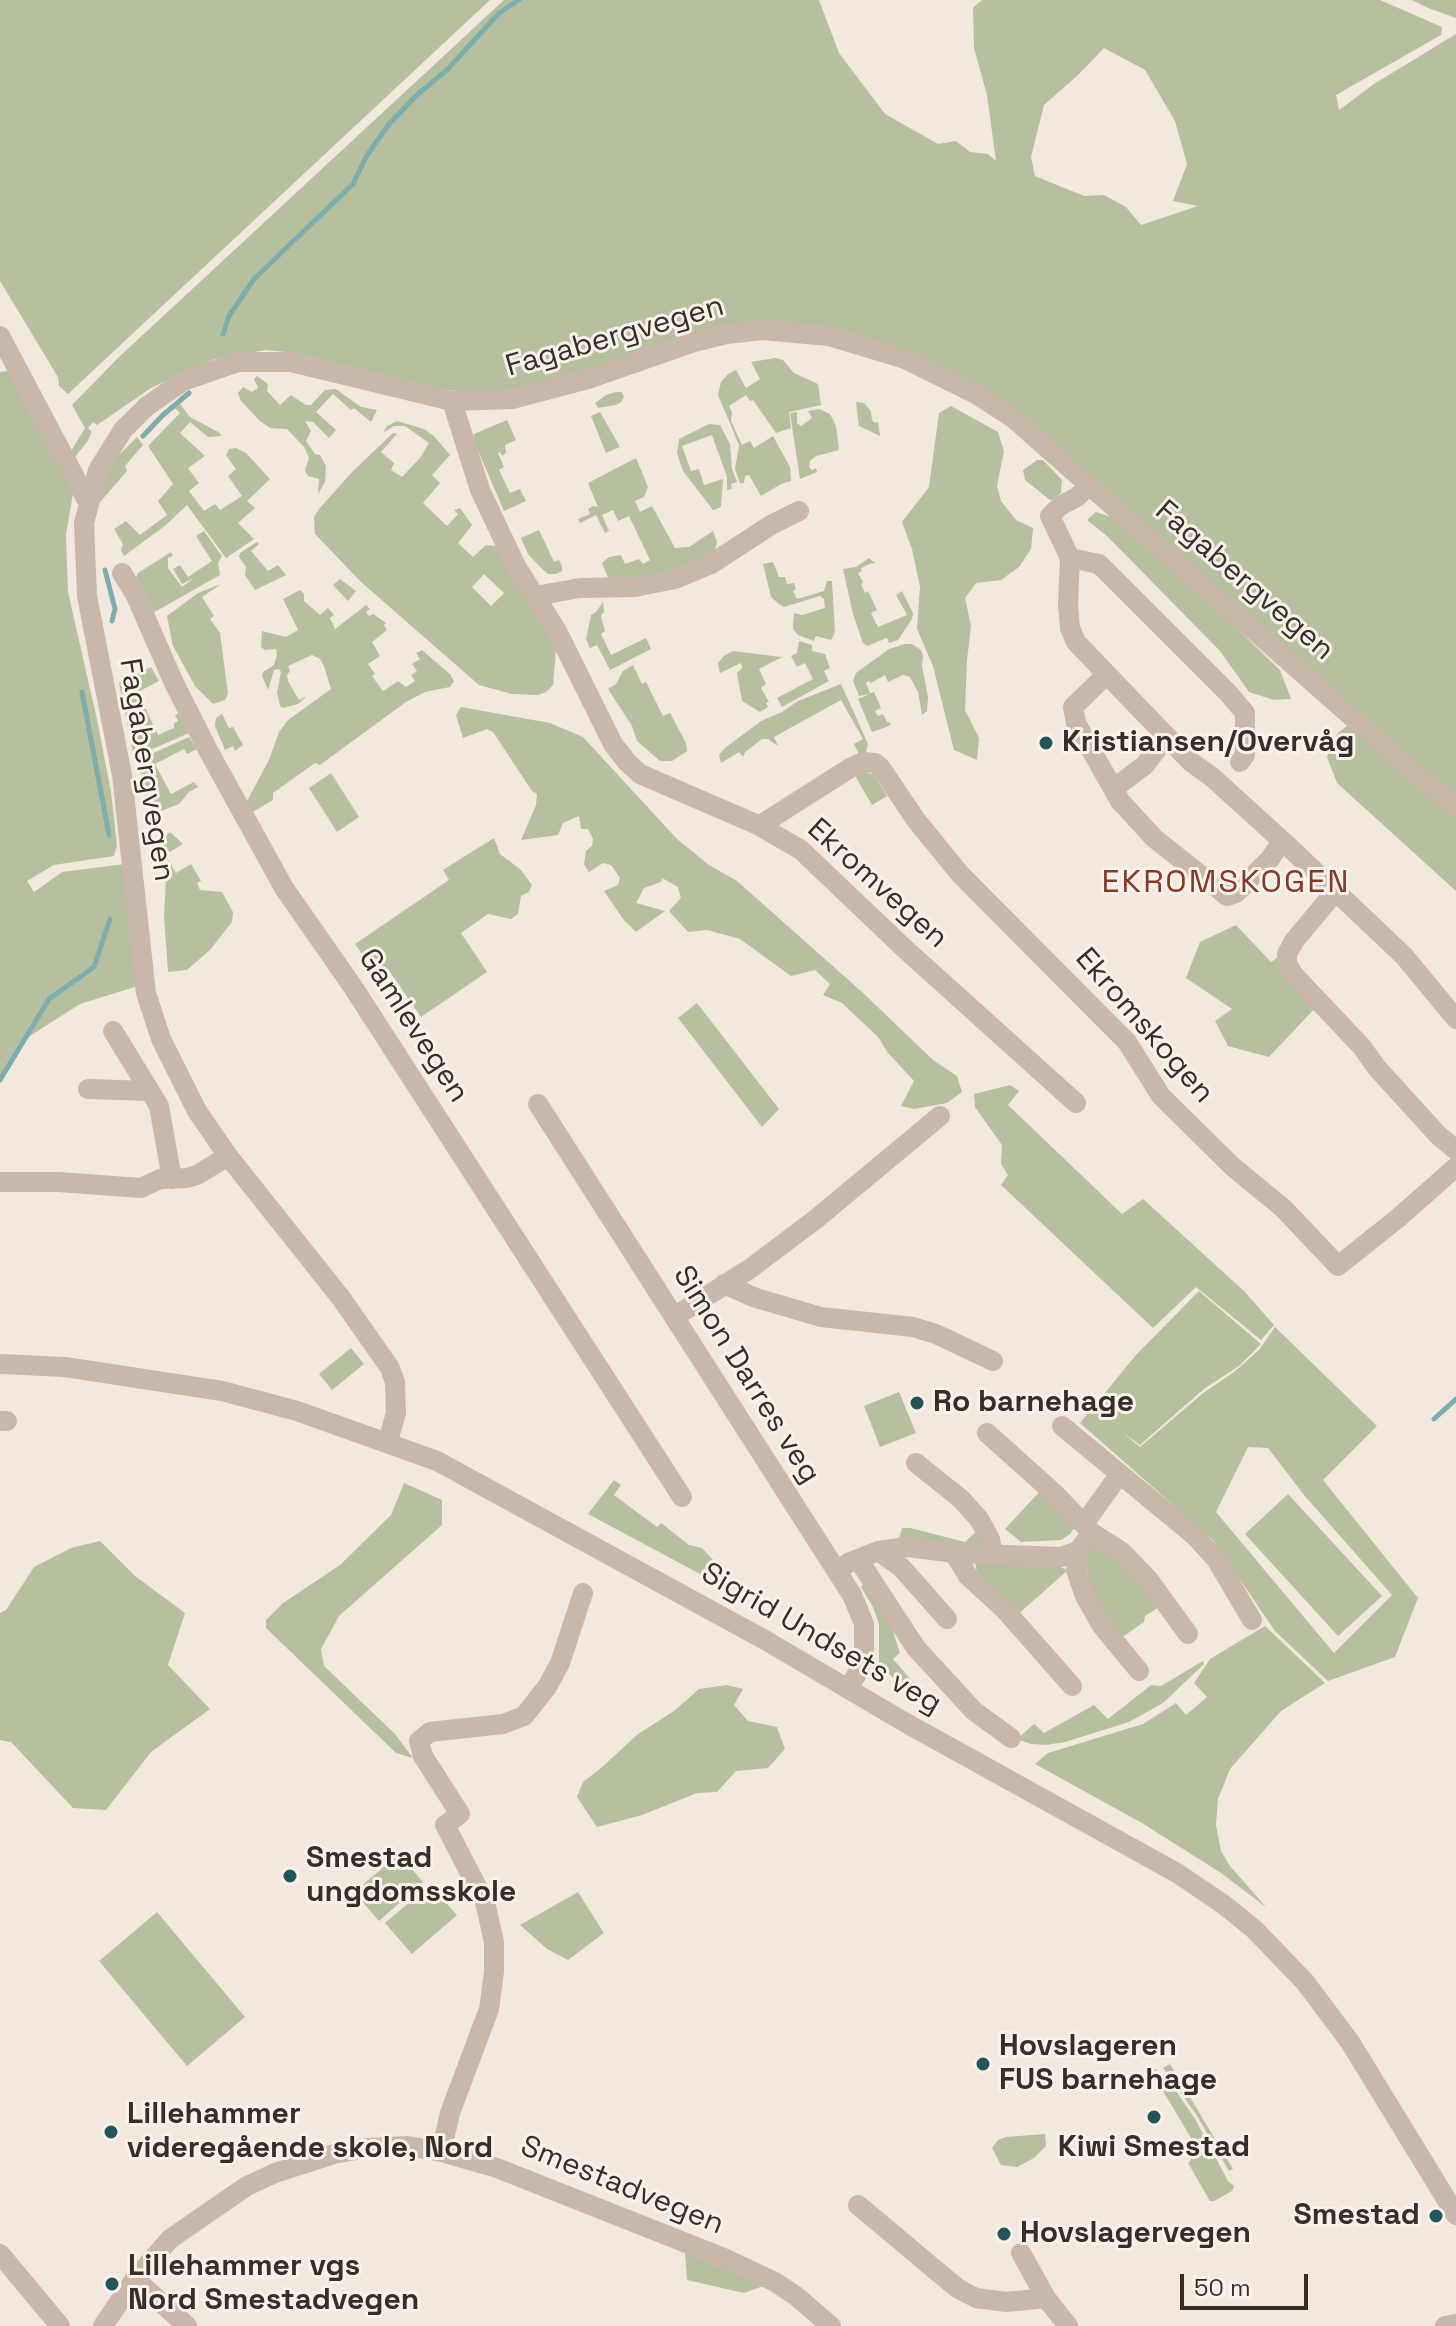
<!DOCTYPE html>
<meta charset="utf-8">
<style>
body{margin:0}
#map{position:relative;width:1456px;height:2326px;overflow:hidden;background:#f2e8de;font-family:"Space Grotesk",sans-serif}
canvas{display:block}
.scale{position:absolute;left:1180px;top:2274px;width:128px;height:36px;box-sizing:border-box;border:4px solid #372e2a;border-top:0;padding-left:10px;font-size:24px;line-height:28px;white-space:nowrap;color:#372e2a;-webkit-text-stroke:6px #f9f2eb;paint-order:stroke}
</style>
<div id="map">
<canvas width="1456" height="2326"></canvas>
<div class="scale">50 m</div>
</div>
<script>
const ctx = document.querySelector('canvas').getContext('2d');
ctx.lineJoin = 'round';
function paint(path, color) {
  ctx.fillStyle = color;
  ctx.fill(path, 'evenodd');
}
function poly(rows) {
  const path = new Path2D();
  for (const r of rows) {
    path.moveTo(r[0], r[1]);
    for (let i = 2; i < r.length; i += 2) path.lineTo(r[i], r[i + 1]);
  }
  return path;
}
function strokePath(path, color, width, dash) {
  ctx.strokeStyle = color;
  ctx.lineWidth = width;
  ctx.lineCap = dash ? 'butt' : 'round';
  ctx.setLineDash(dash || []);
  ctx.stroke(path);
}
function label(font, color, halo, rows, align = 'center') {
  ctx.font = font + ' "Space Grotesk",sans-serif';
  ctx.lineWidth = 6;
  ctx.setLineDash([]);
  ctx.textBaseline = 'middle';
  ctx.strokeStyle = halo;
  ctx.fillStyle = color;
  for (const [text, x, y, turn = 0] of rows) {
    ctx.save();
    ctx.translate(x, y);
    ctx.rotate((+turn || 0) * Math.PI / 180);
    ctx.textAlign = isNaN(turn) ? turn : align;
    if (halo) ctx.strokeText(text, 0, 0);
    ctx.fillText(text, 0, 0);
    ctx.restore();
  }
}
paint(poly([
 [0,0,490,0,68,394,59,386,58,377,0,281],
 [504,0,819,0,839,53,885,114,938,144,956,141,970,152,988,154,996,161,987,95,974,48,973,8,982,0,1380,0,1442,27,1441,35,1336,95,1339,110,1374,84,1456,34,1456,796,1005,403,812,326,575,375,509,391,471,392,445,390,296,353,266,350,214,359,151,388,97,425,93,422,88,428,92,432,87,442,74,458,71,451,85,428,72,405,119,357],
 [1104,48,1145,70,1175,121,1187,164,1173,201,1198,206,1141,225,1126,207,1104,195,1084,196,1035,176,1031,157,1044,105,1078,75],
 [1412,0,1456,0,1456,18,1428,8],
 [775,358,783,360,794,373,818,384,821,405,789,412,791,428,776,433,753,400,750,401,746,395,729,406,732,412,731,421,742,445,750,441,754,448,773,436,790,467,791,481,781,484,761,496,749,475,745,476,744,483,740,483,735,469,739,445,718,395,721,382,728,374,736,370,746,388,760,379,751,362],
 [14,370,73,493,66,535,68,592,96,715,111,792,117,846,114,856,54,865,27,881,34,892,62,872,125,864,138,986,80,1004,22,1041,0,1081,0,372],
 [257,376,268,384,267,391,280,405,291,395,306,405,311,405,325,390,336,389,361,407,377,410,371,422,354,408,351,410,333,394,316,412,336,430,329,438,313,422,305,421,311,431,306,441,315,454,320,455,326,466,325,482,318,494,319,479,308,476,305,470,309,458,304,447,287,429,270,428,260,421,241,401,238,393,243,387,252,392,258,388,254,379],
 [616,392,622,392,624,397,621,402,616,405,598,408,595,403,606,395],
 [856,402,864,403,871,411,872,420,875,423,878,422,880,436,859,426],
 [180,404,190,417,220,433,221,436,208,437,190,422,180,433,205,456,188,468,199,483,189,491,204,511,215,504,220,510,242,496,228,476,236,469,226,455,229,449,236,448,246,453,270,479,247,501,255,508,238,523,254,539,226,558,187,505,166,525,124,556,121,550,123,544,114,529,126,521,140,535,167,515,158,501,173,484,148,446,180,413,175,408],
 [951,406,998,432,1004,451,997,486,1001,501,1016,520,1033,528,1031,549,1019,567,1001,580,976,583,965,598,971,626,967,660,965,710,979,738,977,760,954,750,933,666,917,629,920,587,912,549,902,522,929,487,939,413],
 [819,409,830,414,836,426,839,450,816,456,810,461,809,467,812,470,816,468,817,472,800,479,790,413,797,412,797,423,801,426,812,418,808,411],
 [600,412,620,447,606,453,591,416],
 [507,420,516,440,505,445,506,453,502,456,500,452,498,453,504,467,499,470,510,493,520,489,526,501,504,511,473,439,474,434],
 [397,421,424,429,434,436,450,455,432,475,440,483,423,503,447,526,458,514,454,510,460,508,472,525,458,543,473,557,486,545,497,546,502,554,556,649,553,685,546,692,538,695,512,694,479,685,361,582,315,534,314,517,319,509,352,472,393,433,397,434,381,452,394,463,391,470,402,477,420,458,429,443,405,426,394,426,383,433,387,426],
 [484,574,504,593,491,606,472,587],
 [709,424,720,425,730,444,732,469,737,482,731,484,732,489,727,490,727,477,712,435,682,446,691,471,699,469,704,485,723,479,721,507,713,510,683,471,677,453,679,439],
 [137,437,143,445,125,466,127,471,100,502,101,487,113,461],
 [636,458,648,487,644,497,635,501,640,512,652,506,675,548,689,547,713,531,717,542,715,550,710,555,662,575,609,580,602,563,609,557,621,555,625,564,639,559,643,564,650,560,629,516,618,521,613,510,602,515,609,531,605,533,596,515,580,523,578,519,590,514,588,509,593,506,598,507,588,483],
 [1037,460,1043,460,1062,480,1061,493,1054,499,1050,500,1025,480,1023,470],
 [1096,512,1111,517,1227,619,1280,670,1291,699,1274,700,1249,692,1220,651,1107,536,1087,520],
 [539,530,554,562,559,560,562,566,562,571,556,574,548,574,540,567,528,554,521,538],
 [204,531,222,556,218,563,220,575,151,614,136,578,138,573,171,552,173,556,168,558,168,568,182,587,194,578,182,584,173,569,180,565,188,577,212,561,196,536],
 [257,542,259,544,251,551,268,571,278,565,286,575,255,590,245,575,246,567,239,557,240,553],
 [869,558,876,564,872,563,861,568,862,571,858,573,863,582,861,584,865,593,868,591,877,610,871,613,878,627,907,615,896,595,902,591,913,613,912,619,898,640,889,643,887,638,867,646,863,643,853,614,843,569,856,567],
 [773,562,779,577,785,577,787,584,794,583,796,589,793,591,797,599,824,591,827,581,832,581,835,632,831,640,816,636,814,641,798,635,793,629,794,613,802,615,825,608,824,599,820,596,784,607,779,604,771,597,763,564],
 [340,579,356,591,348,601,333,585],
 [221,584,202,597,214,616,210,619,220,633,228,694,225,700,213,704,195,686,173,646,167,616,198,593],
 [300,590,304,594,304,601,320,615,328,608,334,615,330,618,335,629,366,605,370,609,366,612,369,616,373,614,386,623,384,625,387,630,372,642,380,656,368,664,375,674,372,676,383,691,398,681,406,687,415,681,411,675,417,671,412,664,420,659,416,653,422,650,450,674,454,681,450,687,425,692,406,702,320,765,315,763,273,793,273,800,251,813,247,801,269,760,279,732,288,720,331,689,324,666,320,659,312,655,288,666,290,671,287,675,288,681,299,700,307,696,298,704,283,708,280,706,277,693,281,672,279,669,274,670,268,690,262,676,263,672,274,665,277,655,276,649,265,650,261,647,262,631,286,637,298,630,283,599],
 [603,602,604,612,601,616,605,631,601,634,611,655,646,638,651,649,610,670,597,645,590,648,586,639,591,615,596,612],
 [799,641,812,645,812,651,825,654,830,668,824,671,829,681,782,707,777,698,813,679,805,663,797,667,791,656,797,653],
 [905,644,912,644,921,650,923,656,922,666,928,697,927,711,922,715,918,692,910,677,903,675,888,682,885,675,871,683,869,681,866,683,870,693,874,692,881,708,875,711,878,716,883,714,887,722,891,723,889,726,872,732,858,699,870,694,859,696,853,681,856,673,889,649],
 [733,651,782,657,759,669,766,684,761,688,769,702,766,703,768,707,760,712,742,701,737,673,742,668,741,663,720,673,718,663,724,656],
 [633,665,642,684,646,682,663,716,670,713,686,743,687,751,672,761,660,761,637,741,632,726,608,689,616,684,623,671],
 [151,667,159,681,138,692,158,735,174,728,174,723,178,721,175,715,179,713,189,733,134,757,119,683],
 [841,684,868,744,866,753,860,756,854,744,863,739,841,700,774,737,778,746,768,739,762,739,745,752,743,757,739,752,721,763,719,755,725,748,761,721,782,712,798,701],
 [461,707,550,723,583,737,677,839,709,865,737,881,862,992,933,1060,957,1076,962,1092,947,1103,914,1109,901,1106,914,1081,888,1053,878,1037,842,1003,823,995,830,984,815,970,791,976,740,939,707,930,688,932,669,911,681,898,678,887,662,878,661,882,644,888,636,903,665,911,636,932,623,919,604,891,618,885,620,878,611,865,603,863,589,872,584,864,586,851,592,846,593,839,588,829,581,829,579,816,563,823,558,835,521,840,536,805,537,794,532,791,493,732,487,729,463,738,456,715],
 [222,714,229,728,233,727,243,745,235,751,233,746,225,750,215,726,216,718],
 [1348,725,1429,797,1456,816,1456,891,1337,783,1327,757,1337,734],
 [189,737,197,749,187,754,184,749,155,764,171,794,194,782,198,787,189,792,179,804,161,811,156,807,148,807,138,760],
 [863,771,874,775,887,796,872,805,854,774],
 [331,773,359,817,337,832,309,788],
 [170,832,183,844,168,853,167,858,176,873,191,864,201,881,197,883,200,890,222,892,233,912,232,922,210,950,187,970,168,972,164,916,166,878,161,840],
 [494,838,500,854,520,869,532,885,529,892,521,896,518,914,511,919,488,914,461,933,487,972,421,1017,388,969,377,976,355,944,449,880,443,870],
 [1236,925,1271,962,1281,955,1319,1004,1269,1057,1228,1046,1215,1021,1232,1009,1186,978,1200,942],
 [697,1003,779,1109,762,1127,678,1018],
 [1010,1085,1019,1091,1008,1105,1122,1214,1143,1199,1244,1291,1274,1325,1261,1340,1196,1287,1153,1328,1001,1185,1008,1175,1001,1164,1002,1145,975,1107,974,1094],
 [1199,1291,1261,1344,1239,1366,1205,1388,1140,1445,1122,1432,1140,1447,1202,1394,1234,1372,1259,1350,1275,1327,1377,1426,1323,1480,1418,1598,1395,1657,1328,1681,1275,1631,1213,1540,1080,1423,1136,1355],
 [1248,1447,1268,1448,1304,1495,1392,1595,1334,1653,1216,1512],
 [351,1348,364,1364,332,1390,319,1374],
 [899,1392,916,1433,880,1447,864,1406],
 [614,1480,621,1485,614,1495,657,1527,661,1523,689,1545,702,1548,714,1561,702,1575,588,1514],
 [404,1483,442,1500,442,1525,339,1616,321,1649,324,1666,395,1734,413,1758,396,1753,266,1628,266,1620,283,1603,340,1565,391,1515],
 [1042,1489,1076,1525,1070,1534,1061,1540,1021,1542,1005,1529],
 [1288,1494,1382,1596,1338,1636,1245,1534],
 [902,1528,910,1528,965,1542,980,1528,984,1542,979,1547,899,1538],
 [1096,1540,1164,1604,1145,1616,1144,1622,1121,1638,1094,1598,1084,1559],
 [100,1541,135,1576,185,1613,168,1665,210,1709,151,1752,106,1810,73,1808,11,1742,0,1740,0,1613,6,1610,34,1567,71,1548],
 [975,1562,1058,1566,1068,1570,1016,1616,977,1573],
 [864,1583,892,1628,900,1653,893,1659,919,1689,923,1697,921,1699,906,1691,879,1664,879,1624,873,1607,861,1587],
 [1265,1626,1325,1683,1281,1711,1230,1769,1218,1799,1216,1825,1221,1851,1230,1866,1266,1907,1221,1873,1142,1823,1035,1764,1048,1753,1143,1724,1176,1703,1186,1715,1207,1697,1194,1683,1210,1659],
 [1203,1661,1204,1664,1163,1703,1129,1722,1065,1742,1046,1745,1031,1744,1017,1739,1034,1724,1044,1733,1094,1705,1108,1719,1151,1685,1161,1686],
 [727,1685,743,1689,734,1705,748,1721,777,1727,785,1749,768,1768,736,1771,717,1792,697,1793,642,1815,597,1827,577,1797,583,1782,601,1768,638,1734,674,1711,699,1689],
 [399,1854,423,1882,379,1921,354,1892],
 [430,1885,457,1915,412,1954,385,1923],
 [578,1892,604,1933,568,1960,547,1949,520,1925],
 [157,1912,245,2017,187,2066,99,1961],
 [1170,2064,1233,2169,1229,2171,1196,2114,1163,2068],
 [1155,2069,1166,2078,1176,2091,1195,2119,1228,2181,1234,2186,1232,2191,1214,2201,1210,2201,1188,2163,1191,2160,1188,2154,1197,2148,1151,2071],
 [1045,2134,1046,2146,1034,2158,1017,2167,1001,2165,992,2148,998,2140,1006,2137],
 [685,2253,766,2285,744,2293,687,2280]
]), '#b6c09f');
strokePath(poly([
 [223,334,229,316,254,279,353,184,366,157,389,124,418,94,448,69,499,13,519,0],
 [143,436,163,415,189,393],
 [105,570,115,609,112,621],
 [82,692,109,835],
 [0,1080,49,999,94,967,110,919],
 [1434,1419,1456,1399]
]), '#7eadae', 5);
strokePath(poly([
 [0,336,88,502],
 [452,401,480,490,516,566,557,631,613,744,627,762,640,774,758,825,801,850,905,949,1076,1103],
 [1089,485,1077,497,1060,506,1050,516,1070,558,1068,604,1070,628,1076,642,1191,762,1212,777,1289,847,1404,956,1456,1019],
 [1070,558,1099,564,1228,693,1245,713,1245,755,1240,762],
 [122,573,136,596,174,683,209,752,284,888,353,987,682,1497],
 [535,596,580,588,635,587,675,579,711,564,771,525,799,511],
 [1106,675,1073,707,1076,723,1120,801,1154,838,1227,896,1236,893,1269,860,1282,842],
 [1113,789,1145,765,1166,737],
 [759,826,850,768,863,762,875,763,881,768,916,820,960,874,1127,1042,1161,1096,1233,1167,1283,1208,1338,1266,1397,1219,1456,1167],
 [1335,892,1294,941,1287,954,1287,964,1293,974,1362,1047,1377,1068,1438,1135,1456,1150],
 [113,1031,159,1106,172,1179],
 [88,1089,150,1091],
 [538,1104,852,1595,864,1624,864,1649,859,1670,849,1688],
 [0,1182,59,1182,141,1188,160,1179,187,1178,197,1175,228,1156],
 [724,1284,756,1298,821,1317,913,1327,936,1334,993,1361],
 [674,1317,751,1268,816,1219,940,1116],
 [0,1421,7,1421],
 [1062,1426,1195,1536,1216,1559,1252,1620],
 [987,1433,1055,1494,1092,1533,1122,1552,1148,1579,1188,1634],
 [388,1441,396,1413,395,1382,390,1368,341,1298,228,1156,197,1111,161,1039,146,993,122,775,87,596,84,523,98,470,123,430,146,407,183,381,238,362,291,362,452,401,512,399,588,379,694,342,727,334,762,330,829,336,905,359,976,394,1013,418,1428,784,1456,806],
 [916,1463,961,1499,979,1519,990,1539,993,1555],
 [1084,1524,1119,1475],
 [878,1551,901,1567,947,1619],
 [1078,1551,1076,1570,1085,1596,1102,1626,1139,1671],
 [954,1553,968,1576,1005,1610,1072,1686],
 [858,1559,916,1648,974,1711,1011,1738],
 [837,1572,848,1563,878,1551,908,1547,954,1553,1061,1557,1078,1551,1092,1533],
 [441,2152,450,2113,489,2009,494,1972,494,1942,485,1902,445,1825,460,1814,423,1756,419,1741,430,1732,503,1724,524,1716,547,1687,560,1663,583,1593],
 [858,2205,957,2288,976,2298,1007,2302,1046,2298],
 [1021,2253,1046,2298,1068,2326],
 [0,2254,60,2326],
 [135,2279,187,2326],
 [103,2326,135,2279,170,2239,247,2186,275,2173,334,2154,367,2148,408,2146,441,2152,497,2168,724,2258,775,2282,796,2296,831,2326],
 [1445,2326,1456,2324]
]), '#c9b8aa', 20);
strokePath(poly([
 [0,1364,65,1367,222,1391,297,1411,437,1461,765,1640,906,1723,1177,1873,1223,1904,1254,1929,1305,1982,1350,2042,1456,2215]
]), '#c9b8aa', 20);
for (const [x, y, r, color] of [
 [1046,743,8,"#215557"],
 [917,1403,8,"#215557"],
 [290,1876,8,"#215557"],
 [983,2064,8,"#215557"],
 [1154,2117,8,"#215557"],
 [111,2132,8,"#215557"],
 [1436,2216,8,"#215557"],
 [1004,2234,8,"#215557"],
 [112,2284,8,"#215557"]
]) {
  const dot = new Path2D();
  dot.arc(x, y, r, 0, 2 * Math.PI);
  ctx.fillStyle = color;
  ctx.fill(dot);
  strokePath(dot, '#f9f2eb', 3);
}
label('30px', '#372e2a', '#f9f2eb', [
 ["Fagabergvegen",615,337,-16],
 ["Fagabergvegen",1244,581,41],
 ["Fagabergvegen",146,770,81],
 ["Ekromvegen",877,884,42],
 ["Gamlevegen",413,1026,57],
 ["Ekromskogen",1144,1026,49],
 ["Simon Darres veg",746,1375,58],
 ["Sigrid Undsets veg",821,1639,30],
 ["Smestadvegen",622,2186,22]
]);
label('bold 30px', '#372e2a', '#f9f2eb', [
 ["Kristiansen/Overvåg",1062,743],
 ["Ro barnehage",933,1403],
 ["Smestad",306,1859],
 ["ungdomsskole",306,1893],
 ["Hovslageren",999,2047],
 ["FUS barnehage",999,2081],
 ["Lillehammer",127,2115],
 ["videregående skole, Nord",127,2149],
 ["Kiwi Smestad",1154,2148,"center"],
 ["Smestad",1420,2216,"right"],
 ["Hovslagervegen",1020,2234],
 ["Lillehammer vgs",128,2267],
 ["Nord Smestadvegen",128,2301]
], 'left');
ctx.letterSpacing = '2px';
label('32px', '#833926', '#f9f2eb', [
 ["EKROMSKOGEN",1226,883]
]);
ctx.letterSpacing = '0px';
</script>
